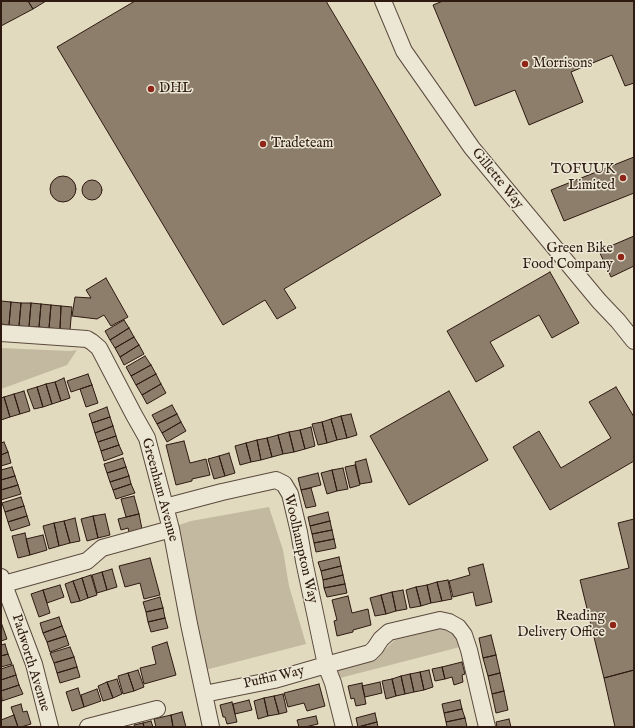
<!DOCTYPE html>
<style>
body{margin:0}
#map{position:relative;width:635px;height:728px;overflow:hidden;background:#e2dabf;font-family:"IM FELL English",serif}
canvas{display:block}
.frame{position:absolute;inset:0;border:2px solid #2e1a11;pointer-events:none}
</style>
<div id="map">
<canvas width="635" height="728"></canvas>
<div class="frame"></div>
</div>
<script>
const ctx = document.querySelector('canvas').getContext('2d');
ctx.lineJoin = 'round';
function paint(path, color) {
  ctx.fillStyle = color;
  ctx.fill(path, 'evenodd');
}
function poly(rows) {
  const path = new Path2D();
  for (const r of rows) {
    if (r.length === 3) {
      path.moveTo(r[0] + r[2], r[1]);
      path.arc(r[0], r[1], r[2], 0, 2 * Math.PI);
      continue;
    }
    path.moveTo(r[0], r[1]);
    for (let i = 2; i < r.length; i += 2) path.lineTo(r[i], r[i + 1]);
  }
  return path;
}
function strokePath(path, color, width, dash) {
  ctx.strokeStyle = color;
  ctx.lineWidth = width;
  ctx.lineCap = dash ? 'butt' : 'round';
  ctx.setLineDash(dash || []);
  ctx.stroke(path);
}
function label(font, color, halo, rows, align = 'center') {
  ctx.font = font + ' "IM FELL English",serif';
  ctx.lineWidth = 3;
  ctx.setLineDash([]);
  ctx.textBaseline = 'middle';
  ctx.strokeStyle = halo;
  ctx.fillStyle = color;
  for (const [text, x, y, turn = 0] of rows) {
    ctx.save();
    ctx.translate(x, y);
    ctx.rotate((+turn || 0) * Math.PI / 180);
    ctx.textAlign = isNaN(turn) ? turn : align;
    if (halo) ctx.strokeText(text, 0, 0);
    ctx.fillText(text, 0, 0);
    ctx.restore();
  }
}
paint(poly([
 [1,348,70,351,77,350,67,365,1,389],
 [269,507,283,550,289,586,306,644,205,670,176,526,191,521],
 [446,626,460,633,464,646,336,679,335,672,339,667,378,656,399,636]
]), '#c3b9a1');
const building = poly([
 [1,1,28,1,33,9,1,26,1,1],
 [28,1,46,1,33,9,28,1],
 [135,1,326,1,441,195,284,289,296,308,277,319,265,300,223,325,57,47,135,1],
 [443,1,634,1,634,83,625,86,612,55,571,72,583,102,529,125,515,90,475,106,433,5,443,1],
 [634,157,634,193,564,221,551,190,634,157],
 [63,189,13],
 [92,190,10],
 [634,236,634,266,611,277,599,251,634,236],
 [550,272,579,323,552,338,539,315,490,342,504,366,476,382,447,331,550,272],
 [106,278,128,317,111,326,104,315,97,319,72,316,75,297,91,298,86,290,106,278],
 [1,301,11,302,9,325,1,324,1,301],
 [11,302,21,303,19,326,9,325,11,302],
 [21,303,31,303,29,327,19,326,21,303],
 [31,303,41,304,39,327,29,327,31,303],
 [41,304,51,305,49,328,39,327,41,304],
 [51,305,61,306,60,329,49,328,51,305],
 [61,306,72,307,70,330,60,329,61,306],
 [124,320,129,328,110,340,105,331,124,320],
 [129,328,134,337,115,348,110,340,129,328],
 [134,337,139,345,120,357,115,348,134,337],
 [139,345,144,354,124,365,120,357,139,345],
 [145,356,151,365,131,376,126,367,145,356],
 [151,365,156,374,136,385,131,376,151,365],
 [88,374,92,385,71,392,67,381,88,374],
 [156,374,161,384,142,395,136,385,156,374],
 [64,378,70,398,61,401,55,382,64,378],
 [55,382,61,401,52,404,46,384,55,382],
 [46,384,52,404,43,407,37,387,46,384],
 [161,384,166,393,147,404,142,395,161,384],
 [92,385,98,403,86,407,80,389,92,385],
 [37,387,43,407,34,409,27,390,37,387],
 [616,387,634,417,634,461,550,510,513,447,539,431,561,468,611,438,589,402,616,387],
 [24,391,30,411,20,414,14,394,24,391],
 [449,391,488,460,409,505,370,436,449,391],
 [14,394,20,414,10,417,4,397,14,394],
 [4,397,10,417,1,420,1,398,4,397],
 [172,405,177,414,157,424,152,415,172,405],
 [107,407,110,417,92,423,89,414,107,407],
 [177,414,181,422,162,433,157,424,177,414],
 [351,414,357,435,347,438,341,416,351,414],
 [341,416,347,438,337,440,331,419,341,416],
 [110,417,113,426,95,433,92,423,110,417],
 [331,419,337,440,327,443,322,422,331,419],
 [181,422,186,431,167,442,162,433,181,422],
 [322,422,327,443,318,445,312,424,322,422],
 [113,426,116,436,98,442,95,433,113,426],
 [311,427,315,446,305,449,300,430,311,427],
 [300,430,305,449,294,452,289,432,300,430],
 [289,432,294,452,283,454,278,435,289,432],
 [278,435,283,454,272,457,267,438,278,435],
 [116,436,119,445,101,451,98,442,116,436],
 [267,438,272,457,261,460,257,440,267,438],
 [257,440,261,460,251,462,246,443,257,440],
 [184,441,190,463,206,459,210,475,192,479,192,481,176,485,166,445,184,441],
 [4,442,8,452,1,455,1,443,4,442],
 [246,443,251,462,240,465,235,446,246,443],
 [119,445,123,454,104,461,101,451,119,445],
 [8,452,11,463,1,466,1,455,8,452],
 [229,453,235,473,225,476,219,456,229,453],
 [219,456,225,476,214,479,208,459,219,456],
 [123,458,126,467,107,473,104,464,123,458],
 [366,459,372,482,360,484,355,462,366,459],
 [355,465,360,485,350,488,345,467,355,465],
 [12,467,15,476,1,480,1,470,12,467],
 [126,467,129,476,110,482,107,473,126,467],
 [343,468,348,489,337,491,332,470,343,468],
 [332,470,337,491,327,494,321,473,332,470],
 [318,473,321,485,301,490,298,478,318,473],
 [15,476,18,485,1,490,1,480,15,476],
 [129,476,131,484,113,490,110,482,129,476],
 [131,484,135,493,116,499,113,490,131,484],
 [18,485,21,494,1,500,1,490,18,485],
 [311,488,316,506,306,508,301,490,311,488],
 [134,496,139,514,126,517,121,499,134,496],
 [21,497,24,506,5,512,2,503,21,497],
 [24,506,27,516,8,522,5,512,24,506],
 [328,512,330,521,310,526,308,517,328,512],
 [105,514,110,535,98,538,93,516,105,514],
 [139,514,142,529,129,532,128,528,121,530,118,519,139,514],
 [27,516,30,525,11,531,8,522,27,516],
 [93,516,98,538,87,541,81,519,93,516],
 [75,518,80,541,70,543,64,521,75,518],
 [634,519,634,670,604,678,580,580,629,568,618,523,634,519],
 [64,521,70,543,59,546,54,523,64,521],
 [330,521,332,530,312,534,310,526,330,521],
 [54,523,59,546,49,549,43,526,54,523],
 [332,530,334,539,314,543,312,534,332,530],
 [25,533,30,555,18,558,12,536,25,533],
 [43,535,47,550,30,555,26,539,43,535],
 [334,539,336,548,316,552,314,543,334,539],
 [339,557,341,566,321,571,318,562,339,557],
 [150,558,160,595,144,599,140,583,125,587,119,566,150,558],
 [483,564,492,602,476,606,473,592,453,597,449,581,470,575,468,568,483,564],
 [341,566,343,575,323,580,321,571,341,566],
 [112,569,117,587,107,590,102,572,112,569],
 [102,572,107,590,97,593,92,575,102,572],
 [91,575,97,595,88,598,82,578,91,575],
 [343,575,345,584,324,588,323,580,343,575],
 [82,578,88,598,80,601,73,581,82,578],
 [448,580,452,599,442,601,437,582,448,580],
 [73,581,80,601,71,603,65,584,73,581],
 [437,582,442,601,431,603,427,585,437,582],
 [345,584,347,593,327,597,324,588,345,584],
 [60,585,64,597,47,603,43,590,60,585],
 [427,585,431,603,421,606,416,587,427,585],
 [416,587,421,606,410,608,406,590,416,587],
 [43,590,50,613,39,617,31,594,43,590],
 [403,590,407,609,396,611,392,592,403,590],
 [392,592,396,611,386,614,381,595,392,592],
 [381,595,386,614,375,616,370,598,381,595],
 [348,596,352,613,368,609,371,625,353,630,353,632,337,636,334,621,337,620,332,600,348,596],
 [160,597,163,608,146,612,143,602,160,597],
 [163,608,165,618,148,622,146,612,163,608],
 [59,617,62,626,43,633,40,623,59,617],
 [165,618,168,628,151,632,148,622,165,618],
 [1,622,7,639,1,641,1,622],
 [62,626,66,636,47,642,43,633,62,626],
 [491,635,496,655,483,658,479,638,491,635],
 [66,636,69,645,50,652,47,642,66,636],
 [167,642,176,675,144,684,140,668,156,664,152,647,167,642],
 [5,644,8,654,1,656,1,645,5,644],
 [70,647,74,657,54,663,50,653,70,647],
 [8,654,12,664,1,667,1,656,8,654],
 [496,655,500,673,488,676,483,658,496,655],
 [74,657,77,667,57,673,54,663,74,657],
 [462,662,465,674,462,675,463,682,454,685,452,677,445,679,442,667,462,662],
 [13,665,16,675,1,680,1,669,13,665],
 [77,667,80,677,60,683,57,673,77,667],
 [442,667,445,679,435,681,432,669,442,667],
 [138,670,144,687,134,691,128,673,138,670],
 [429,670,433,687,424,690,420,672,429,670],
 [634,670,634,727,615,727,604,678,634,670],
 [420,672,424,690,414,692,410,674,420,672],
 [128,673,134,691,123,694,118,676,128,673],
 [500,673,504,691,492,694,488,676,500,673],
 [410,674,414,692,405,694,401,676,410,674],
 [16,675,19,685,1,691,1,680,16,675],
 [401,676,405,694,396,696,392,679,401,676],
 [117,679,122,694,113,698,107,682,117,679],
 [392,679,396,696,386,699,382,681,392,679],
 [107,682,113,698,103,701,98,686,107,682],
 [380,682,382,693,365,697,362,686,380,682],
 [362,683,366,704,356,706,354,698,351,699,348,686,362,683],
 [319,684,325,706,307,711,304,703,288,707,284,693,319,684],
 [19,685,23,694,2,701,1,691,19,685],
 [78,688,84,707,72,711,66,692,78,688],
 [97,689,101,701,84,707,81,695,97,689],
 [504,691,508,710,496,713,492,694,504,691],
 [283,694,287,712,279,714,274,696,283,694],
 [274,696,279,714,268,716,264,698,274,696],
 [264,698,268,716,258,719,254,701,264,698],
 [249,700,252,710,235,714,233,704,249,700],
 [460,700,462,709,444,713,442,704,460,700],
 [232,702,237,722,227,724,225,717,223,717,220,705,232,702],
 [21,704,23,712,27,711,31,724,21,727,18,727,11,707,21,704],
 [462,709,465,718,446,722,444,713,462,709],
 [182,712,186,727,173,727,171,715,182,712],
 [375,713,377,722,358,727,356,718,375,713],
 [14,715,18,727,1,727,1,720,14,715],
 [171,715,173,727,156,727,154,719,171,715],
 [316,716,318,724,305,727,299,727,297,720,316,716],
 [465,718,467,727,447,727,446,722,465,718],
 [509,719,511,727,497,727,496,722,509,719],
 [151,721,153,727,144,727,143,723,151,721],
 [377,722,378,727,358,727,377,722],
 [143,723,144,727,135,727,134,725,143,723]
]);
paint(building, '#8c7e6b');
strokePath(building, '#2e1a11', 1);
const street = poly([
 [383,1,404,51,472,148,599,301,618,321,634,341],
 [1,333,87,339,92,342,99,348,134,415,147,438,171,529,189,624,211,727],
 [165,507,222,492,276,480,284,484,290,494,299,532,304,561,326,665,370,653,375,648,381,639,389,632,440,620,449,622,458,627,464,635,469,650,487,727],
 [1,577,34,664,50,727],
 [4,584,87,561,102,548,171,529],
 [204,694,274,680,326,665,333,683,344,727],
 [88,727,157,709]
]);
strokePath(street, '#5b4a3c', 18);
strokePath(street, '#ece7d5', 16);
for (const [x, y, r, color] of [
 [525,64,4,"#8f2418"],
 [151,89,4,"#8f2418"],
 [263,144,4,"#8f2418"],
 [623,178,4,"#8f2418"],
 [621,257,4,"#8f2418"],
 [613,625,4,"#8f2418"]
]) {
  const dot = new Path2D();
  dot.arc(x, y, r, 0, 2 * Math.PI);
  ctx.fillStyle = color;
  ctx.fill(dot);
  strokePath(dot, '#ece7d5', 1.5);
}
label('14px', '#2e1a11', '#ece7d5', [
 ["Morrisons",533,64],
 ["DHL",159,89],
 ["Tradeteam",271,144],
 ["TOFUUK",615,170,"right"],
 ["Limited",615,186,"right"],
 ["Green Bike",613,249,"right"],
 ["Food Company",613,265,"right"],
 ["Reading",605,617,"right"],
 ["Delivery Office",605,633,"right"]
], 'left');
label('14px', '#2e1a11', '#ece7d5', [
 ["Gillette Way",497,179,51],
 ["Greenham Avenue",159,490,75],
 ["Woolhampton Way",300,549,77],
 ["Padworth Avenue",30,663,73],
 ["Puffin Way",274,678,-13]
]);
</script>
